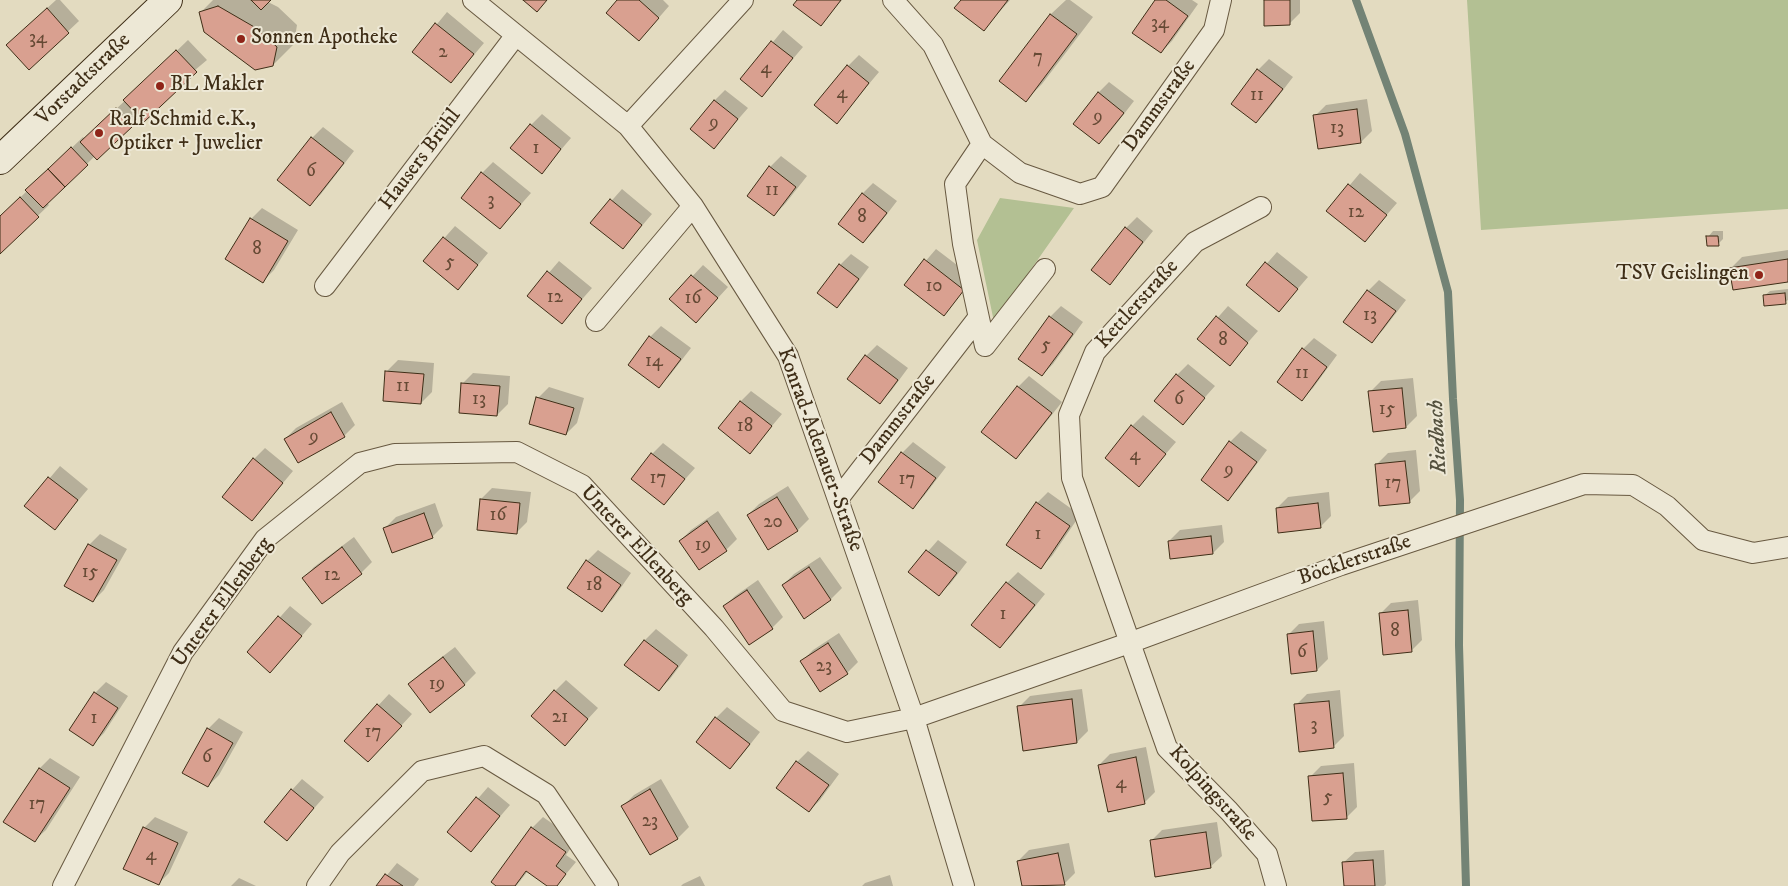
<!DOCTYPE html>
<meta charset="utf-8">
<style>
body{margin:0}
canvas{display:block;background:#e3dbc0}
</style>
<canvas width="1788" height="886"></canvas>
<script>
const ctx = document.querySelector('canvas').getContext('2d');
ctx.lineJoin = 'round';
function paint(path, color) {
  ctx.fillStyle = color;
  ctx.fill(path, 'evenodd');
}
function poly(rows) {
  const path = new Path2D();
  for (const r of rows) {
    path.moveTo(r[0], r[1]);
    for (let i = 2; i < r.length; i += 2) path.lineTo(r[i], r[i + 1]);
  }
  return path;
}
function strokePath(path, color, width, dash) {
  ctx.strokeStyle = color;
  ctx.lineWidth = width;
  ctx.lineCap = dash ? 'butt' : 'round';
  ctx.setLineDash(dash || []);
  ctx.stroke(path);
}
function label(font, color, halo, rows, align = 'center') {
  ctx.font = font + ' "IM FELL DW Pica",serif';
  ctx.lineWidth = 4;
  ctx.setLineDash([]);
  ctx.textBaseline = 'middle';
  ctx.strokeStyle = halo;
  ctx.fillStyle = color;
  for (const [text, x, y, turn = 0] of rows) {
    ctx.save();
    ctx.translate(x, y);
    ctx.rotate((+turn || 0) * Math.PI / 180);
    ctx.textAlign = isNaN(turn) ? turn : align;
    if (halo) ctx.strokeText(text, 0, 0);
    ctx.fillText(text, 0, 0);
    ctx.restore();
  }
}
paint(poly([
 [1467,0,1788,0,1788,209,1481,230],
 [1000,198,1074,208,994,322,977,240]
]), '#b3c093');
paint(poly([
 [56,0,60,0,79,21,29,68,19,34],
 [213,0,270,0,268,2,278,7,297,25,294,44,273,65,201,12],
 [619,0,663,0,669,6,649,29],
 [799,0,842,0,820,25],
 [962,0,1010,0,983,30],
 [1066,0,1070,0,1093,17,1042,84,1026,100,1000,81,1051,14],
 [1157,0,1192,0,1198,4,1172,41,1161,52],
 [1265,0,1300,0,1300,13,1289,24],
 [447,12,484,43,451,82,414,52],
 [783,30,803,47,762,95,742,79],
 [188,40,207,60,140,116,97,158,95,156,47,203,49,205,0,252,0,217,83,137,85,139],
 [859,55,879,72,837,122,848,66],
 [1269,59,1293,77,1267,111,1256,122,1258,70],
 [1109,82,1134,101,1110,132,1099,143,1098,93],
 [725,90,748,108,714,147,714,101],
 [1367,99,1372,131,1361,142,1319,147,1315,116,1326,105],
 [542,114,571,138,542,172,531,125],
 [323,127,354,151,321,194,310,205,279,180,312,138],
 [781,156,807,176,785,204,774,215,770,167],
 [493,162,531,193,500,228,482,173],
 [1360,173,1397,203,1365,240,1328,211],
 [873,183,897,201,874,231,863,242,862,194],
 [622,189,652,214,623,248,592,223],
 [262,208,298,230,274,270,263,281,251,219],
 [1137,217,1153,231,1120,272,1110,283,1126,228],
 [455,226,488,253,468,277,424,261],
 [1713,231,1723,231,1723,239,1718,244,1708,237],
 [936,249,974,278,944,314,906,284],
 [1788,250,1788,281,1731,268,1742,257],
 [1277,252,1308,277,1289,299,1248,285],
 [851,254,869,267,848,295,837,306,819,293,840,265],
 [559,261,592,288,562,322,529,296],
 [703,265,728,287,696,322,671,299],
 [1379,280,1406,300,1383,330,1372,341,1345,321,1368,291],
 [1788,289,1788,300,1785,302,1764,296,1770,291],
 [1061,306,1083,322,1053,364,1042,375,1050,317],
 [1228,306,1258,331,1229,364,1199,339],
 [661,326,691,348,670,375,659,386,650,337],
 [1314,338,1337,355,1313,388,1302,399,1303,349],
 [877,345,908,368,891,391,880,402,849,379,866,356],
 [398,360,434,363,432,392,421,403,387,371],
 [1188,364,1215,386,1182,423,1177,375],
 [473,373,510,376,508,404,497,415,462,384],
 [1029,376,1062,402,1027,446,1016,457,1018,387],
 [1413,378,1417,416,1406,427,1370,392,1381,381],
 [549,387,584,398,577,423,566,434,538,398],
 [751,391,782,414,750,452,741,401],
 [342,402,355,425,344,436,285,439,296,428],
 [1143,415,1176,442,1139,485,1132,426],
 [1241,431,1267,450,1239,488,1228,499,1203,480,1230,442],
 [913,442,946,467,924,496,913,507,880,482,902,453],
 [663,443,695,468,664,503,652,454],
 [265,448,293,471,252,520,254,459],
 [1416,450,1420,491,1409,502,1376,465,1388,453],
 [60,466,88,489,54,529,26,506],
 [788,486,809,519,798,530,769,548,748,515,759,504],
 [492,488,531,492,527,522,516,533,478,528,481,499],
 [1048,492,1080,515,1052,556,1041,567,1037,503],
 [1329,492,1331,516,1320,527,1277,508,1288,497],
 [435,503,443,526,432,537,385,528,396,517],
 [718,511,737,539,726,550,680,541,691,530],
 [1222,525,1224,542,1213,553,1169,541,1180,530],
 [100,534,127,549,104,590,93,601,66,585,89,545],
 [354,537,372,562,361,573,304,578,314,567],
 [938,540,967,562,950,584,939,594,910,572],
 [598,550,631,573,613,599,602,610,587,561],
 [820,557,842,588,831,599,804,617,783,585,794,574],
 [1018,572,1045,594,1011,636,1000,647,1007,583],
 [758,580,783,617,772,628,724,607,735,596],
 [1418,600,1422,640,1411,651,1380,614,1391,603],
 [290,606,312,624,281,660,249,652],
 [1324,621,1328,659,1317,670,1288,635,1299,624],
 [656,629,688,655,670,679,659,690,626,665,645,640],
 [839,633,858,662,847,673,802,661,813,650],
 [455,647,476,673,465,684,431,711,410,684,421,673],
 [566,680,598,708,565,744,555,691],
 [106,682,128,696,104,733,93,744,71,729,95,693],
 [1082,689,1088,731,1077,742,1019,707,1030,696],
 [1340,690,1344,736,1333,747,1296,705,1307,694],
 [389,694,412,714,379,750,346,740],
 [727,707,760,732,741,756,730,767,698,742,716,718],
 [219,718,243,732,219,775,208,786,208,729],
 [1146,747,1155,792,1144,803,1099,765,1110,754],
 [808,751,839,774,820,800,809,811,797,762],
 [50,758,80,777,46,830,35,840,40,768],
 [1354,763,1357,807,1346,818,1310,777,1321,766],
 [302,779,324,797,287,839,292,790],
 [661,779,689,827,678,838,650,853,623,806,634,795],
 [488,787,510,805,471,850,449,832],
 [155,817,188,832,169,873,158,884,144,828],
 [543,817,576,840,566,855,576,862,556,886,549,886,528,871,516,886,498,886,493,882,532,828],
 [1217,822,1222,856,1210,867,1151,841,1162,830],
 [1069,843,1075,873,1064,884,1051,886,1023,886,1018,861,1029,850],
 [1384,850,1386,884,1384,886,1345,886,1343,863,1355,852],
 [397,863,419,879,414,886,378,886],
 [890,875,893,886,862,886,865,883],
 [700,876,705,886,681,886,683,884],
 [239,878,256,886,231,886]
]), '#0003');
strokePath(poly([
 [1356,0,1405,134,1448,292,1453,399,1460,500,1459,645,1466,886]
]), '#738375', 8);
const building = poly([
 [251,0,271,0,261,10,251,0],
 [523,0,547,0,537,12,523,0],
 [617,0,639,0,659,18,639,41,606,13,617,0],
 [797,0,841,0,821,26,793,5,797,0],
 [961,0,1008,0,984,31,954,8,961,0],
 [1155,0,1166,0,1188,16,1161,53,1132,33,1155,0],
 [1264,0,1290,0,1290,25,1264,26,1264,0],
 [218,6,256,28,277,47,273,66,255,70,204,32,199,12,218,6],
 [47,8,69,33,29,70,6,45,47,8],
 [1050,14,1077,34,1026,102,999,81,1050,14],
 [435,23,474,54,451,83,412,52,435,23],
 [771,41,793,58,762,97,740,79,771,41],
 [176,50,197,72,144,122,123,100,176,50],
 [847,65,869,83,837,124,814,105,847,65],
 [1257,69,1283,89,1256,123,1231,104,1257,69],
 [1098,92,1124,113,1099,144,1073,124,1098,92],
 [714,100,738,119,714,149,690,129,714,100],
 [116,108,133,126,97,160,80,142,116,108],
 [1357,109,1361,143,1318,149,1313,115,1357,109],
 [530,124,561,149,542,174,510,148,530,124],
 [311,137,344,163,310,206,277,180,311,137],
 [71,147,88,165,65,187,48,169,71,147],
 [769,166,796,187,774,216,747,196,769,166],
 [48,169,65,187,43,208,25,190,48,169],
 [481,172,521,204,500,229,461,198,481,172],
 [1348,184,1387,215,1365,242,1326,211,1348,184],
 [862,193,887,213,863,243,838,224,862,193],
 [20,197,39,217,0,254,0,216,20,197],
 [610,199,642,225,623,249,590,223,610,199],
 [250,218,288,241,263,283,225,259,250,218],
 [1125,227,1143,242,1110,285,1091,270,1125,227],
 [1706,236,1718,236,1719,246,1707,246,1706,236],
 [443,237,478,265,458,290,423,261,443,237],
 [924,259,964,290,944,316,904,285,924,259],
 [1788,259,1788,282,1733,290,1729,268,1788,259],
 [1265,262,1298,289,1279,312,1246,285,1265,262],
 [839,264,859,279,837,308,817,293,839,264],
 [547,271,582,299,562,324,527,296,547,271],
 [691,275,718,298,696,323,669,299,691,275],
 [1367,290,1396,311,1372,343,1343,322,1367,290],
 [1785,293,1786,304,1764,306,1763,295,1785,293],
 [1049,316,1073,334,1042,376,1018,359,1049,316],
 [1216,316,1248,343,1230,366,1197,339,1216,316],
 [649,336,681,359,659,388,628,365,649,336],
 [1302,348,1327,367,1302,401,1277,382,1302,348],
 [865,355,898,380,880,404,847,379,865,355],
 [385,371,424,374,421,404,383,401,385,371],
 [1176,374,1205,398,1183,425,1154,401,1176,374],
 [461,383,500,386,497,416,459,413,461,383],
 [1017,386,1052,413,1016,459,981,432,1017,386],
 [1402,388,1406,428,1373,432,1368,391,1402,388],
 [536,397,574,408,566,435,529,424,536,397],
 [740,401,772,426,750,454,718,428,740,401],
 [331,412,345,437,298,463,284,439,331,412],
 [1131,425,1166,454,1139,487,1105,458,1131,425],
 [1229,441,1257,462,1228,501,1201,480,1229,441],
 [901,452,936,478,913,509,878,482,901,452],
 [651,453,685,479,664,505,631,479,651,453],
 [253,458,283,483,252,521,222,497,253,458],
 [1405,461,1410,503,1379,506,1375,464,1405,461],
 [48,477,78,500,55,530,24,506,48,477],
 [777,497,798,531,768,550,747,515,777,497],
 [480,499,520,503,517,534,477,530,480,499],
 [1036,502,1070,526,1041,569,1006,545,1036,502],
 [1318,503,1321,528,1278,533,1276,508,1318,503],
 [424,513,433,538,392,553,383,528,424,513],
 [707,521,727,551,699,570,679,541,707,521],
 [1211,536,1213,554,1170,559,1168,541,1211,536],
 [88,544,117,560,93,602,64,586,88,544],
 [342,547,362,574,322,604,302,578,342,547],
 [926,550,957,573,939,596,908,572,926,550],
 [586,560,621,585,602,612,567,588,586,560],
 [809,567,831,600,804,619,782,585,809,567],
 [1006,582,1035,605,1000,648,971,625,1006,582],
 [747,590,773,629,749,645,723,606,747,590],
 [1408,610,1412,652,1383,655,1379,613,1408,610],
 [278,616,302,636,270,673,247,652,278,616],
 [1313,631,1317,671,1291,674,1287,634,1313,631],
 [644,640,678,666,659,691,624,665,644,640],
 [828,643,848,674,820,692,800,661,828,643],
 [443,657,465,685,430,713,408,684,443,657],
 [554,690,588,719,565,746,531,716,554,690],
 [94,692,118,708,93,746,69,730,94,692],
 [1072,699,1077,743,1023,751,1017,706,1072,699],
 [1329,701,1334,748,1299,752,1294,704,1329,701],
 [377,704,402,726,368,762,344,741,377,704],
 [715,717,750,744,730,769,696,742,715,717],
 [207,728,233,743,208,787,182,773,207,728],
 [1136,757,1145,804,1108,812,1098,765,1136,757],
 [796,761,829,785,809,812,776,788,796,761],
 [39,768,70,788,35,842,3,822,39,768],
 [1343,773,1347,819,1312,821,1308,776,1343,773],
 [291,789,314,808,287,841,264,822,291,789],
 [650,789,678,839,650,855,621,806,650,789],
 [476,797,500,816,471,852,447,832,476,797],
 [143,827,178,843,159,885,123,869,143,827],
 [531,827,566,852,556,866,566,874,557,886,547,886,526,871,515,886,496,886,491,882,531,827],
 [1206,832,1211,868,1155,877,1150,840,1206,832],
 [1058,853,1065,885,1022,886,1017,861,1058,853],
 [1373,860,1375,886,1344,886,1342,862,1373,860],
 [385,874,403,886,376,886,385,874]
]);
paint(building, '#d9a090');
strokePath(building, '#3f2e17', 1);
const street = poly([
 [473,0,628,126,693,206,788,356,914,718,964,886],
 [893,0,933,45,982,144,1020,173,1080,194,1102,187,1214,30,1221,0],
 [628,126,743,0],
 [982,144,955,184,963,244,985,346],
 [1261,207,1195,242,1095,352,1069,415,1072,478,1167,748,1229,811,1267,854,1276,886],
 [325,286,516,35],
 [596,321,693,206],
 [985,346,1045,269],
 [838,499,978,318],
 [63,886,183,652,265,539,360,463,395,454,517,452,582,485,714,628,783,711,847,732,914,718,1129,643,1341,565,1584,484,1633,485,1667,506,1703,540,1753,553,1788,547],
 [317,886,340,853,422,771,484,756,546,794,608,886]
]);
const secondary = poly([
 [0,160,168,0]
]);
strokePath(street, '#685941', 22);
strokePath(secondary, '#3f2e17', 30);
strokePath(street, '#ede8d6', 20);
strokePath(secondary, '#ede8d6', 28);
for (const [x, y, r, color] of [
 [241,39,5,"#8f2418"],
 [160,86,5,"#8f2418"],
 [99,133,5,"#8f2418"],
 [1759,275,5,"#8f2418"]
]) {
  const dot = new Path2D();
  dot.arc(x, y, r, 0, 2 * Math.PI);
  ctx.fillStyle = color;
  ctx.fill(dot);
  strokePath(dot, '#ede8d6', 2);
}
label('19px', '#664a35', null, [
 ["34",1160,24],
 ["34",38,39],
 ["2",443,53],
 ["7",1038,58],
 ["4",766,69],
 ["4",842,94],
 ["11",1257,96],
 ["9",1098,118],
 ["9",714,124],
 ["13",1337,129],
 ["1",536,149],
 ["6",311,172],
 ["11",772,191],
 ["3",491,201],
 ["12",1356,213],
 ["8",862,218],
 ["8",257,250],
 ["5",450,263],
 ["10",934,287],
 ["12",555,298],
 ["16",693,299],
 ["13",1370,316],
 ["8",1223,341],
 ["5",1046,346],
 ["14",654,362],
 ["11",1302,374],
 ["11",403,387],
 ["13",479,400],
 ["6",1179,400],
 ["15",1387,410],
 ["18",745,427],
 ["9",314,438],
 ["4",1135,456],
 ["9",1229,471],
 ["17",658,479],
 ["17",907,480],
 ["17",1393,484],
 ["16",498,516],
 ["20",773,523],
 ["1",1038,535],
 ["19",703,546],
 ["15",90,573],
 ["12",332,576],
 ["18",594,586],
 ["1",1003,615],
 ["8",1395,632],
 ["6",1302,653],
 ["23",824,667],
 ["19",437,685],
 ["21",560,718],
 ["1",94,719],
 ["3",1314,726],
 ["17",373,733],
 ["6",207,758],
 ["4",1121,784],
 ["5",1328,798],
 ["17",37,805],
 ["23",650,822],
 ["4",151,856]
]);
label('21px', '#3f2e17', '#ede8d6', [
 ["Sonnen Apotheke",251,39],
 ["BL Makler",170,86],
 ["Ralf Schmid e.K.,",109,121],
 ["Optiker + Juwelier",109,145],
 ["TSV Geislingen",1749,275,"right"]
], 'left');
label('21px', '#3f2e17', '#ede8d6', [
 ["Vorstadtstraße",84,80,-44],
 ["Dammstraße",1160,106,-54],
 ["Hausers Brühl",421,160,-53],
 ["Kettlerstraße",1138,305,-48],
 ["Dammstraße",899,420,-52],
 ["Konrad-Adenauer-Straße",819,450,70],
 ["Unterer Ellenberg",636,546,47],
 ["Böcklerstraße",1355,561,-19],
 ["Unterer Ellenberg",223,603,-54],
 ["Kolpingstraße",1212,794,48]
]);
label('italic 22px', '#54513e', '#ede8d6', [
 ["Riedbach",1439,437,-93]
]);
</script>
